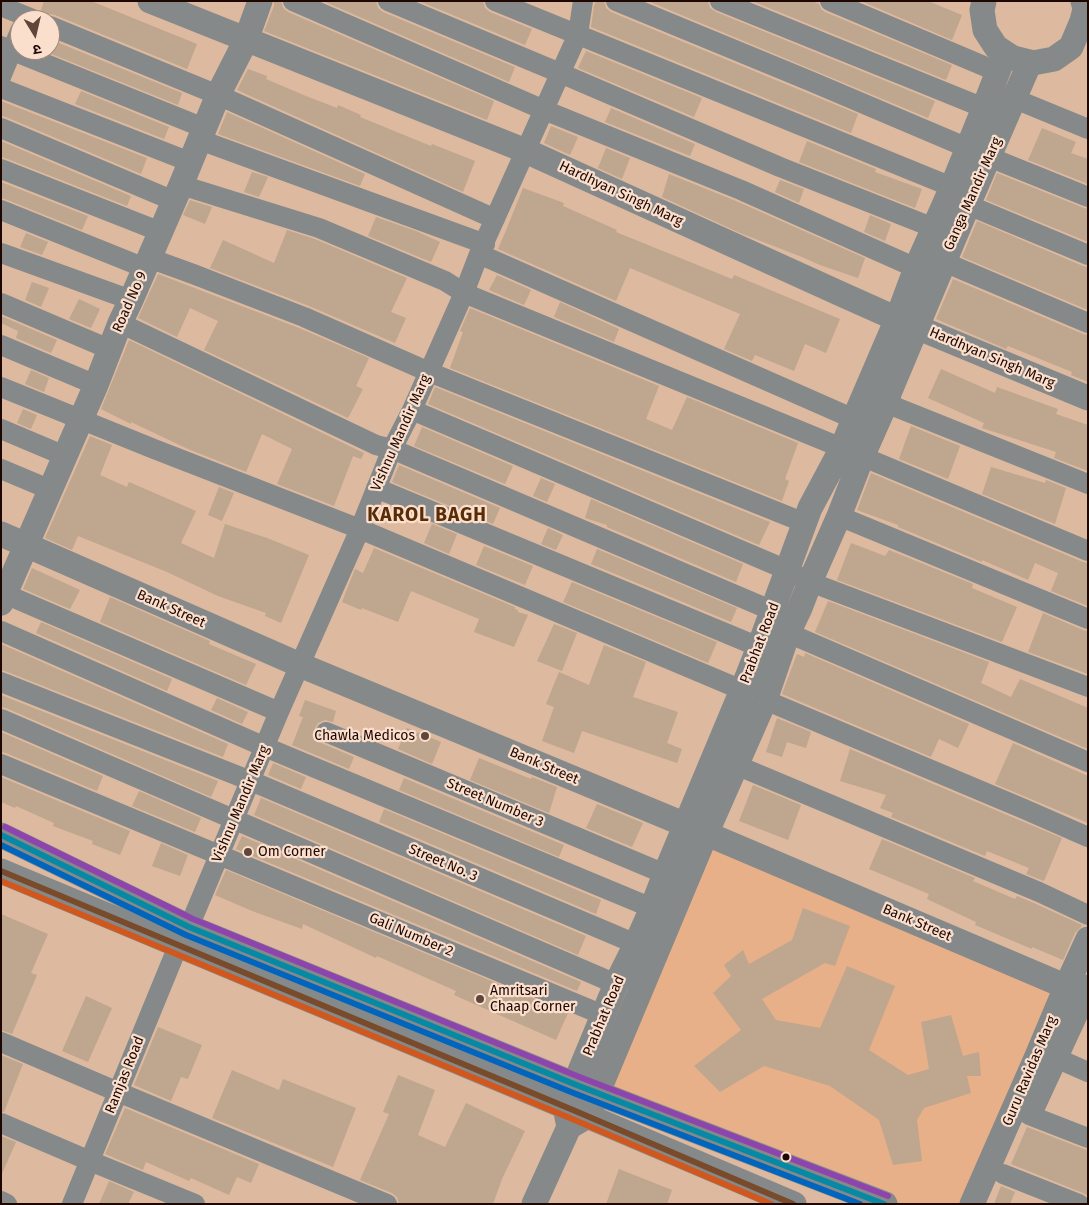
<!DOCTYPE html>
<meta charset="utf-8">
<style>
body{margin:0}
#map{position:relative;width:1089px;height:1205px;overflow:hidden;background:#dcb99f;font-family:"Fira Sans","Noto Sans Devanagari",sans-serif}
canvas{display:block}
.frame{position:absolute;inset:0;border:2px solid #1e0700;pointer-events:none}
.north{position:absolute;left:10px;top:10px;width:50px;height:50px;box-sizing:border-box;background:#fbdfcd;border:1px solid #a3897b;border-radius:50%;rotate:171deg;font-size:14px;font-weight:700;line-height:20px;text-align:center;color:#1e0700}
.north::after{content:'';display:block;margin:auto;width:18px;height:22px;background:#604538;clip-path:polygon(50% 0,100% 100%,50% 72%,0 100%)}
</style>
<div id="map">
<canvas width="1089" height="1205"></canvas>
<div class="frame"></div>
<div class="north">उ</div>
</div>
<script>
const ctx = document.querySelector('canvas').getContext('2d');
ctx.lineJoin = 'round';
function paint(path, color) {
  ctx.fillStyle = color;
  ctx.fill(path, 'evenodd');
}
function poly(rows) {
  const path = new Path2D();
  for (const r of rows) {
    path.moveTo(r[0], r[1]);
    for (let i = 2; i < r.length; i += 2) path.lineTo(r[i], r[i + 1]);
  }
  return path;
}
function strokePath(path, color, width, dash) {
  ctx.strokeStyle = color;
  ctx.lineWidth = width;
  ctx.lineCap = dash ? 'butt' : 'round';
  ctx.setLineDash(dash || []);
  ctx.stroke(path);
}
function label(font, color, halo, rows, align = 'center') {
  ctx.font = font + ' "Fira Sans",sans-serif';
  ctx.lineWidth = 4.5;
  ctx.setLineDash([]);
  ctx.textBaseline = 'middle';
  ctx.strokeStyle = halo;
  ctx.fillStyle = color;
  for (const [text, x, y, turn = 0] of rows) {
    ctx.save();
    ctx.translate(x, y);
    ctx.rotate((+turn || 0) * Math.PI / 180);
    ctx.textAlign = isNaN(turn) ? turn : align;
    if (halo) ctx.strokeText(text, 0, 0);
    ctx.fillText(text, 0, 0);
    ctx.restore();
  }
}
paint(poly([
 [688,834,1067,996,981,1204,870,1204,583,1085]
]), '#e8b088');
paint(poly([
 [44,1,91,1,197,44,187,69,55,15,49,14,46,15,41,10],
 [274,1,281,1,283,8,288,12,494,101,487,120,264,31,274,6],
 [323,1,376,1,378,8,383,12,515,67,509,82],
 [419,1,483,1,485,8,490,12,532,29,525,45],
 [596,1,604,1,606,8,611,12,858,114,851,133,591,27,594,6],
 [648,1,708,1,710,8,716,12,935,101,928,118],
 [752,1,812,1,819,4,821,9,825,12,952,65,946,80],
 [861,1,928,1,962,15,952,40],
 [54,41,182,93,178,105,49,53],
 [586,51,702,98,694,117,578,68],
 [248,69,267,76,266,79,306,96,337,108,338,105,361,115,360,117,431,146,432,144,475,161,463,192,237,90],
 [81,91,169,127,164,139,75,104],
 [1,101,147,158,141,174,6,117,1,116],
 [611,108,695,144,690,156,605,122],
 [227,112,365,174,360,186,218,134],
 [551,126,578,137,570,155,544,143],
 [1042,128,1076,142,1071,153,1088,159,1088,184,1028,160],
 [1,141,131,196,127,206,5,158,1,157],
 [807,141,876,169,875,172,922,189,915,208,799,162],
 [606,148,630,158,622,179,598,168],
 [252,172,268,177,259,197,244,192],
 [997,173,1084,208,1088,209,1088,242,986,200],
 [669,174,736,201,865,258,858,278,820,265,802,257,740,233,662,197],
 [780,180,804,189,799,203,775,192],
 [1,182,88,216,82,230,5,199,1,198],
 [523,188,564,203,563,206,617,230,616,232,732,279,734,275,840,319,826,353,805,344,794,371,755,355,752,361,724,349,740,314,630,268,616,301,498,249,507,228],
 [190,200,212,207,205,224,183,215],
 [870,215,891,224,885,241,864,232],
 [376,217,416,231,440,242,431,262,368,236],
 [977,221,1083,266,1088,267,1088,310,962,257],
 [287,230,315,239,407,278,391,312,406,318,395,343,309,306,210,268,223,240,274,263],
 [26,233,48,242,42,255,20,247],
 [158,274,299,328,369,358,356,386,363,389,348,418,204,350,218,321,190,308,177,337,138,318],
 [497,275,531,290,524,305,489,290],
 [953,279,1083,334,1088,335,1088,382,1071,375,1072,372,1008,346,1006,349,936,319],
 [32,282,49,288,41,307,25,300],
 [79,299,100,309,91,328,69,319],
 [560,302,619,329,614,342,554,317],
 [470,308,659,386,646,419,672,430,687,397,798,443,785,479,789,481,782,501,450,368,463,332,460,331],
 [1,316,57,340,51,353,16,338,18,331,1,323],
 [129,340,364,453,361,459,353,456,334,506,277,484,292,449,262,434,246,472,188,449,131,422,131,424,101,409],
 [941,369,995,393,997,387,1058,409,1056,414,1088,425,1088,471,1054,458,1056,452,982,428,984,423,928,398],
 [31,370,49,378,44,392,25,384],
 [435,387,770,522,759,545,428,404],
 [23,409,37,415,31,429,17,423],
 [911,426,960,446,948,479,899,459],
 [422,427,513,466,505,484,414,446],
 [90,436,112,445,100,475,127,487,129,482,196,511,181,543,214,558,225,524,267,538,309,555,281,623,265,616,266,613,218,596,167,572,78,536,72,550,45,538],
 [399,465,500,508,493,524,392,482],
 [991,467,1045,483,1046,480,1066,488,1055,524,982,494],
 [871,473,1083,562,1088,563,1088,606,1051,591,1058,573,1035,563,1028,580,982,560,982,562,898,527,898,525,857,510],
 [541,478,555,484,547,502,533,496],
 [219,487,234,493,222,521,208,515],
 [591,499,743,564,736,582,607,527,607,525,585,518],
 [432,524,457,534,449,554,424,543],
 [548,528,563,535,556,550,541,544],
 [851,543,885,556,889,550,973,584,972,588,1017,607,1002,642,837,580],
 [484,546,533,566,525,585,476,565],
 [374,548,515,607,515,609,518,610,518,612,528,615,514,647,474,632,479,619,411,591,398,622,362,608,361,610,342,602,355,569,363,573],
 [597,549,737,608,731,622,591,564],
 [32,568,80,590,70,609,23,589],
 [572,582,717,642,708,663,563,602],
 [110,597,210,641,209,644,256,664,246,685,100,622],
 [828,601,989,662,981,683,1011,697,1020,679,1088,708,1088,749,815,632],
 [1043,613,1083,630,1088,631,1088,674,1028,652],
 [41,622,172,679,167,691,36,633],
 [554,624,577,633,562,671,537,661],
 [1,644,228,744,223,757,5,671,1,670],
 [604,645,646,662,633,697,678,712,667,743,682,749,677,763,582,731,574,753,542,741,554,707,546,704,559,672,589,685],
 [805,653,969,724,958,748,939,739,931,757,782,694,797,654,804,657],
 [1,695,218,781,211,797,6,708,1,707],
 [217,698,248,712,242,724,211,710],
 [305,700,336,711,333,722,325,720,318,723,315,728,314,734,317,740,321,743,354,757,349,769,292,745,303,717,299,716],
 [777,718,811,732,806,748,787,742,782,757,766,752],
 [407,728,441,742,432,764,398,749],
 [1,732,103,776,97,791,6,753,1,752],
 [1013,743,1088,776,1088,823,995,784],
 [850,749,1062,838,1044,881,1026,874,1029,868,987,851,985,856,891,817,893,813,880,808,886,795,840,781],
 [479,758,531,779,532,777,557,787,549,813,470,780],
 [273,763,306,777,301,789,268,775],
 [1,777,130,831,120,855,92,844,93,841,53,826,54,823,16,806,15,808,1,802],
 [404,778,564,845,559,857,399,790],
 [753,785,801,805,788,840,739,821],
 [139,791,201,818,195,832,132,806],
 [261,798,586,936,578,955,254,815],
 [597,804,643,823,632,847,586,828],
 [384,809,601,900,596,914,379,822],
 [242,836,581,982,577,991,236,849],
 [882,839,975,878,973,881,1015,899,1017,896,1034,903,1082,925,1081,927,1075,933,1063,960,1032,947,1032,949,975,925,976,922,927,899,929,894,869,869],
 [161,843,188,855,180,876,152,866],
 [226,870,568,1013,556,1040,454,995,456,991,377,956,376,958,303,924,302,929,252,911,215,895],
 [803,908,850,926,835,966,825,963,762,999,776,1020,820,1028,847,966,895,986,869,1050,908,1075,929,1069,921,1022,951,1015,963,1056,979,1052,981,1076,967,1076,971,1093,924,1108,917,1120,922,1161,893,1165,879,1120,830,1086,764,1066,720,1092,694,1066,741,1030,713,993,731,976,724,965,743,950,749,964,792,940],
 [1,914,48,934,31,973,37,975,12,1034,1,1030],
 [86,996,112,1008,88,1062,62,1051],
 [158,1027,202,1045,188,1079,181,1077,171,1101,134,1085],
 [1,1055,23,1064,4,1112,1,1111],
 [232,1070,279,1090,283,1079,356,1108,333,1167,212,1118],
 [398,1075,435,1090,418,1135,445,1147,466,1103,525,1131,502,1179,493,1204,399,1204,397,1197,392,1193,360,1180,389,1114,383,1112],
 [125,1108,259,1164,251,1183,237,1177,229,1195,191,1178,189,1181,146,1162,143,1170,105,1154],
 [1027,1127,1084,1149,1088,1150,1088,1196,1083,1193,1011,1164],
 [1,1136,16,1142,1,1176],
 [619,1169,672,1190,667,1204,606,1204],
 [109,1181,134,1192,128,1204,99,1204],
 [1001,1186,1015,1192,1010,1204,994,1204]
]), '#bfa68e');
strokePath(poly([
 [293,1,544,110,741,190,916,268],
 [388,1,560,73,780,167,934,228],
 [495,1,952,187],
 [616,1,810,81,989,157,1088,197],
 [720,1,984,108],
 [830,1,998,72],
 [1,6,35,20],
 [50,26,218,95,495,219],
 [1,46,204,128],
 [1,77,20,31],
 [1,88,190,162],
 [1015,99,1088,129],
 [1,128,174,201],
 [200,140,485,244],
 [1,169,161,232],
 [181,185,319,228,445,281,464,293,842,448,1088,551],
 [968,205,1088,255],
 [1,210,145,268],
 [1,253,131,300],
 [479,254,854,419],
 [149,258,193,274,304,317,429,372,805,523],
 [944,262,1088,323],
 [1,303,109,349],
 [120,323,376,445,392,449,773,611,788,633,1088,762],
 [1,345,96,385],
 [1,387,154,449,360,529,742,690],
 [873,398,1088,484],
 [412,410,787,570,810,582,1088,687],
 [1,429,65,456],
 [1,469,51,490],
 [376,488,759,647],
 [839,516,1088,619],
 [5,594,279,712],
 [1,631,265,747,652,908],
 [1,682,251,781,636,944],
 [765,700,1024,809,1088,837],
 [1,719,616,984],
 [326,732,665,874],
 [1,764,603,1015],
 [736,765,1039,892,1088,915],
 [1,1042,118,1092,387,1204],
 [1056,1058,1088,1072],
 [1029,1115,1088,1138],
 [1,1123,90,1161,195,1204],
 [1003,1174,1079,1204],
 [1,1201,7,1204],
 [72,1204,178,946,189,927,279,712,360,529,392,449,412,410,464,293,479,254,578,34,583,1]
]), '#85898a', 20);
strokePath(poly([
 [150,1,526,151,841,294,897,319,1088,398],
 [984,1,982,10,985,30,996,47,1013,58,1033,63,1054,59,1071,47,1082,21,1085,9,1083,1],
 [1,534,300,665,686,825,1088,996],
 [1,603,96,385,120,323,131,300,181,185,218,95,246,40,260,1],
 [1,835,189,927,574,1084,885,1204],
 [1,871,573,1110,794,1204],
 [1032,1108,1088,987],
 [569,1127,588,1116,706,834,765,700,788,633,800,608,810,582,839,516,862,457,886,403,890,391,968,205,1030,62],
 [569,1127,565,1107,616,984,636,944,652,908,665,874,742,690,759,647,810,508,842,448,854,419,897,319,916,268,952,187,984,108,1005,53],
 [534,1204,569,1127],
 [972,1204,1037,1056,1066,987,1088,939]
]), '#85898a', 25);
strokePath(poly([
 [1,835,189,927,574,1084,884,1204]
]), '#0689a5', 6);
strokePath(poly([
 [1,845,186,935,571,1092,860,1204]
]), '#0065bd', 6);
strokePath(poly([
 [5,827,193,919,577,1076,888,1196]
]), '#8e44ad', 6);
strokePath(poly([
 [1,871,573,1110,793,1204]
]), '#7a4b2a', 6);
strokePath(poly([
 [1,881,570,1118,771,1204]
]), '#d2571d', 6);
for (const [x, y, r, color] of [
 [425,736,5,"#604538"],
 [248,852,5,"#604538"],
 [480,999,5,"#604538"],
 [786,1157,4.5,"#1e0700"]
]) {
  const dot = new Path2D();
  dot.arc(x, y, r, 0, 2 * Math.PI);
  ctx.fillStyle = color;
  ctx.fill(dot);
  strokePath(dot, '#fbdfcd', 2);
}
label('14px', '#1e0700', '#fbdfcd', [
 ["Hardhyan Singh Marg",621,194,25],
 ["Ganga Mandir Marg",973,194,-66],
 ["Road No 9",130,302,-66],
 ["Hardhyan Singh Marg",992,358,23],
 ["Vishnu Mandir Marg",401,433,-66],
 ["Bank Street",171,609,24],
 ["Prabhat Road",760,643,-69],
 ["Bank Street",544,766,23],
 ["Street Number 3",495,803,23],
 ["Vishnu Mandir Marg",241,804,-67],
 ["Street No. 3",443,863,23],
 ["Bank Street",917,923,23],
 ["Gali Number 2",411,935,23],
 ["Prabhat Road",604,1016,-67],
 ["Guru Ravidas Marg",1030,1071,-67],
 ["Ramjas Road",125,1075,-68]
]);
label('14px', '#1e0700', '#fbdfcd', [
 ["Chawla Medicos",415,736,"right"],
 ["Om Corner",258,852],
 ["Amritsari",490,991],
 ["Chaap Corner",490,1007]
], 'left');
ctx.letterSpacing = '1px';
label('bold 19px', '#572c06', '#fbdfcd', [
 ["KAROL BAGH",427,516]
]);
ctx.letterSpacing = '0px';
</script>
